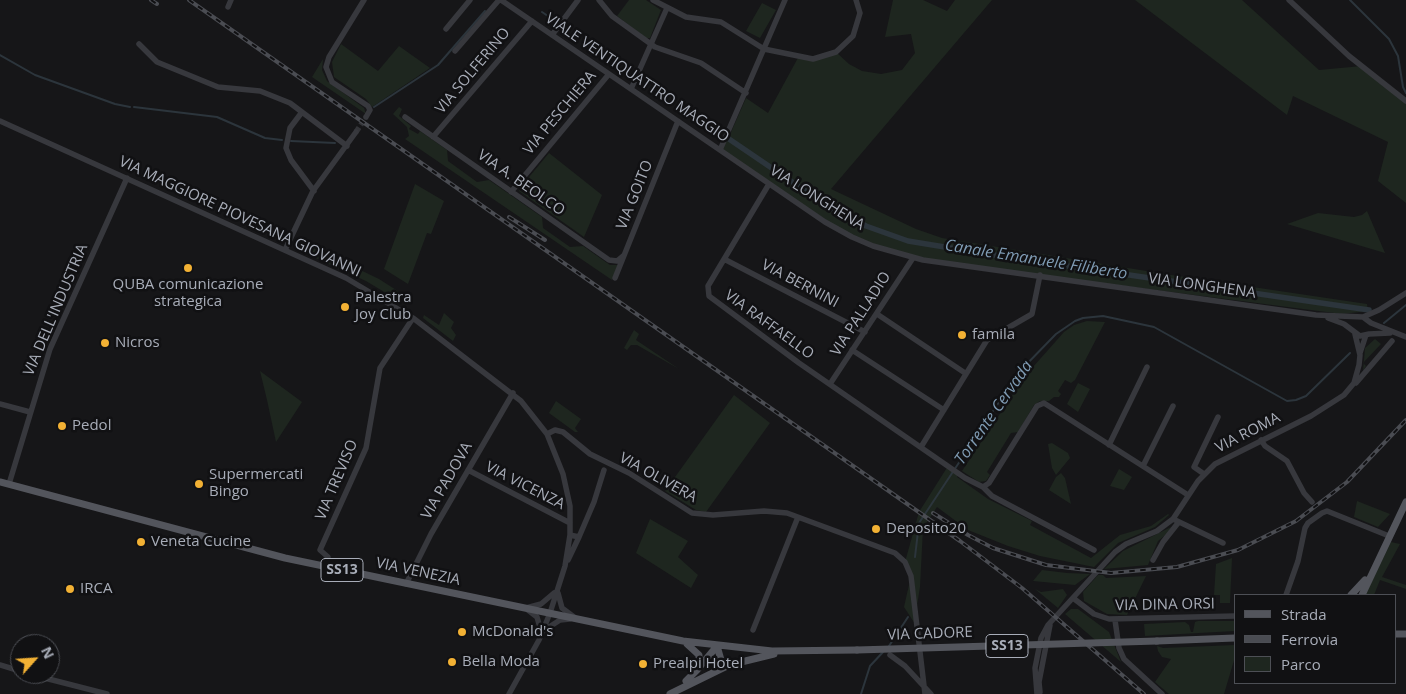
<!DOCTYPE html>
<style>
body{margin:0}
#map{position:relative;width:1406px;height:694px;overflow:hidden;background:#161618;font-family:"Open Sans",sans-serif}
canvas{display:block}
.legend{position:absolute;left:1234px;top:594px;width:162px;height:90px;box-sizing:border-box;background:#111113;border:1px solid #4d4f55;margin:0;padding:6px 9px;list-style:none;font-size:15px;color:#a8adb8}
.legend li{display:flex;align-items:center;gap:10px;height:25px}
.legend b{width:25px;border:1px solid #4d4f55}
.north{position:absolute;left:10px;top:634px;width:50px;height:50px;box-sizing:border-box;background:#111113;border:1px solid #4d4f55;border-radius:50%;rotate:64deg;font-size:14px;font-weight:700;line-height:20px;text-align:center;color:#a8adb8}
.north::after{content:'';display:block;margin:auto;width:18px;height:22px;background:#f2b134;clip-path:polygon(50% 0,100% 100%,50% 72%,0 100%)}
</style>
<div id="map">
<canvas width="1406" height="694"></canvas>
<ul class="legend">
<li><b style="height:6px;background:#53555c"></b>Strada</li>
<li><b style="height:6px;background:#4a4c52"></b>Ferrovia</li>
<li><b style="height:14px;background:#1e261f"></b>Parco</li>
</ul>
<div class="north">N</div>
</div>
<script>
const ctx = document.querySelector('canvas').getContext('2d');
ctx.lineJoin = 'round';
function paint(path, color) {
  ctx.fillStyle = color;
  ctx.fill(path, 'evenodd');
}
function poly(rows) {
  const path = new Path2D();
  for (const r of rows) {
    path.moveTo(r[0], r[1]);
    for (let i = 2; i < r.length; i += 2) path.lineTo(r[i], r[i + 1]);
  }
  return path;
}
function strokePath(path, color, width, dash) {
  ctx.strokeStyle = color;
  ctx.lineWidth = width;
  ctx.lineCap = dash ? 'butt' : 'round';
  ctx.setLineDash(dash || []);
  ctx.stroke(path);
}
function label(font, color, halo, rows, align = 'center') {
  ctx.font = font + ' "Open Sans",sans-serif';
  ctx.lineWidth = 5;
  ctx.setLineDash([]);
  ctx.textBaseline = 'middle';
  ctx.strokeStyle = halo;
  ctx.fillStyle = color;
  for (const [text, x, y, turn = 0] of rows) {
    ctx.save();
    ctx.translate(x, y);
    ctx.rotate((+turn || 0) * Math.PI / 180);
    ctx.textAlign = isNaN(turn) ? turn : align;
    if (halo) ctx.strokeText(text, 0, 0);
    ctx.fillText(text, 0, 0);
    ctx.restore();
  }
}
paint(poly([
 [629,0,646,0,661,10,650,38,646,38,617,16],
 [893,0,923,0,947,11,955,0,992,0,831,189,916,229,942,238,1165,274,1367,304,1368,311,1342,314,923,260,852,237,720,150,725,139,729,137,746,98,768,113,799,56,813,59,836,52,849,64,862,71,881,74,902,70,915,53,911,34,885,37],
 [1135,0,1242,0,1319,70,1362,66,1406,101,1406,203,1378,181,1388,142,1293,96,1287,115],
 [762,3,776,10,760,38,746,31],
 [341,44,378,71,399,46,430,68,372,107,366,99,334,77,332,62],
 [323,59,322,70,327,81,364,108,366,114,312,77],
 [399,107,402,109,399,116,411,126,409,129,418,134,420,131,447,150,448,161,477,182,489,180,542,217,543,228,570,247,583,246,610,265,618,265,612,280,405,139,409,136,407,127,393,114],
 [549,153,602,195,584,237,519,191,520,188],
 [415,184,444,201,431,234,427,233,408,284,384,269],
 [1367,211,1385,253,1287,224,1318,213,1354,217,1362,215],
 [298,240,379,279,404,295,402,301,401,302,366,281,296,249],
 [444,313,454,322,451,328,456,335,453,341,423,318,424,315,439,325],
 [1087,321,1105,322,1075,380,1071,383,1065,380,1058,391,1061,394,1059,397,1054,397,1049,401,1040,401,1034,405,1018,432,1011,433,987,472,990,475,986,481,979,482,962,471,1025,376,1064,332,1074,325],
 [634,330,639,334,636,340,679,369,637,345,631,345,627,350,624,348],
 [1375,339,1381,344,1363,363,1366,366,1363,371,1365,348],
 [260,371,302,402,276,442,267,400],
 [1078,383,1090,389,1078,412,1067,404],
 [734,395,770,423,706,512,696,510,665,491],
 [556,401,581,419,575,428,578,432,575,432,549,413],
 [1052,443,1068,453,1070,458,1056,475,1052,468,1048,444],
 [948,466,959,474,957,477,988,499,1032,521,1030,525,1091,558,1120,535,1151,526,1168,514,1169,515,1155,527,1118,543,1094,567,1040,556,1008,546,968,530,937,507,923,528,920,587,916,612,917,627,904,607,911,576,905,562,919,512],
 [1119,469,1132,477,1124,490,1110,486],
 [1061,473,1065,478,1071,504,1049,490,1056,477],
 [1357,501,1390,514,1378,527,1354,517],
 [650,519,688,541,678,557,698,575,691,588,636,553],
 [1171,527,1168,533,1158,541,1148,565,1104,569,1123,551],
 [1391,542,1400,544,1382,577,1406,585,1406,589,1380,580,1374,595,1365,595],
 [1232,558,1230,603,1220,603,1220,595,1214,595,1216,564],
 [1042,570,1067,573,1090,574,1075,585,1033,581],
 [1098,575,1103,575,1106,578,1146,576,1127,615,1107,614,1084,601,1083,592],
 [1035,589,1041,592,1063,589,1067,595,1058,608],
 [1071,609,1078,609,1109,632,1121,662,1065,614],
 [1198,621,1235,621,1235,631,1145,636,1144,624,1185,622,1189,625,1191,632,1193,632,1195,622],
 [1235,645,1235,657,1224,694,1169,694,1155,682,1171,659,1162,657,1158,651,1157,646,1163,648]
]), '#1e261f');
strokePath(poly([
 [1350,0,1389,39,1398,56,1403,87,1406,93],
 [542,12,558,23],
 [0,55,35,75,115,104,130,107],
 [134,107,217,117,265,138,282,140],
 [374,107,438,65,485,11],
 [291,141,335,143],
 [1384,323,1406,305],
 [915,557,919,523,1019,372,1056,334,1075,321,1083,318,1103,316,1154,327,1287,401,1296,400,1306,396,1350,353],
 [889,646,908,617],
 [861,694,870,666,884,651]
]), '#2c353c', 2);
strokePath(poly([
 [729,139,829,207,866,226,908,241,1006,257,1369,310]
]), '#2c353c', 5.5);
strokePath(poly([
 [356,132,366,117]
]), '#333438', 5.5, [5.5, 3]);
strokePath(poly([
 [364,0,329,57,326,67,332,82,368,106,370,110,366,117],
 [501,0,825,222,852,237,873,246,923,260,1316,315,1363,317,1371,323,1406,337],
 [599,0,612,16,655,47,701,63,746,93],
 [653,0,686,17,721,22,764,49,813,59,836,52,853,36,860,13,856,0],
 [1289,0,1349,56,1406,101],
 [228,7,231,0],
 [446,29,470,0],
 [552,35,578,0],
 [139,44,157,62,218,87,260,91,290,103,347,146],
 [455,51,499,0],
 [631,89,667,8],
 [302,112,290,128,286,148,291,160,314,191],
 [405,117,609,260,617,261,623,256],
 [0,121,346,278,413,318,521,401,547,434,563,474,570,506,570,535,565,566,550,613,539,640,509,694],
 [433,137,532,21],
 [720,150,785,0],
 [769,184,708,286,709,296,799,363,965,478,983,487],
 [511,192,609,74],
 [285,250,313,191,356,132],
 [724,259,865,332],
 [615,278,678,121],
 [877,314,965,373],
 [1363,317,1379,310,1406,293],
 [1328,318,1344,324,1360,336,1369,334,1390,333],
 [852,350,944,410],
 [1360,353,1366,335],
 [1356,383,1392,341],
 [830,384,913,258],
 [0,404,30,412],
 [547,434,555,430,563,432,590,454,629,473,692,513,713,515,764,511,787,513,895,553,905,562,911,576,925,694],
 [1261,440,1265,446,1287,461,1304,493,1312,502],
 [1109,445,1147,367],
 [921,447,987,340,1032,314,1040,275],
 [1143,466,1173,406],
 [468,470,570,523],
 [1204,474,1194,467,1218,417],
 [9,484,50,349,127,178],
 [983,487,989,483,1037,406,1044,403,1188,495],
 [983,487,992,496,1094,550],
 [1173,519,1223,543],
 [570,535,579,537,594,502,604,470],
 [568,560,579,537],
 [1153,560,1163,542,1178,523],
 [326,567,328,557,320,550,366,448,380,368,413,318],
 [406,584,431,534,513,393],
 [558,593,562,608,574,617],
 [1286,595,1298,561,1305,528,1308,523,1322,513,1327,511,1389,536],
 [1073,598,1094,614,1109,619,1235,616],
 [526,608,541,604,554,593],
 [528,610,537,617,541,631],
 [1115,620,1119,648,1124,659,1162,694],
 [753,630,798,517],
 [543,631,560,620,570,619],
 [890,655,905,666,931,694],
 [0,665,20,671],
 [29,674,107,694],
 [1040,692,1039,682,1050,625],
 [1037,694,1035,668,1041,638,1048,625,1115,552,1126,544,1157,531,1173,519,1198,481,1215,464,1311,416,1344,395,1354,383,1359,365,1360,355,1355,334]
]), '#37383d', 5.5);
strokePath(poly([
 [0,482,285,558,683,641,772,651,857,650],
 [1351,595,1365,580],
 [1362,595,1406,502],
 [1395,634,1406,634],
 [1157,641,1235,638],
 [687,644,699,655,699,667],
 [717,646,721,660,717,670],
 [686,681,697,670,717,646],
 [670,694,729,665,774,654]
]), '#53555c', 7);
const rail = poly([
 [151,0,157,4],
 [189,0,960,541,1022,588,1144,694],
 [509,217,545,240],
 [933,513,968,535,993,548,1046,565,1111,573,1177,567,1238,550,1296,521,1347,482,1406,420]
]);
strokePath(rail, '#4a4c52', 4);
strokePath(rail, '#111113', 2, [5.5]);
strokePath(poly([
 [857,650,1157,641]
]), '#53555c', 7);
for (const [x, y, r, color] of [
 [188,268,5,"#f2b134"],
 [345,307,5,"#f2b134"],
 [962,335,5,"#f2b134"],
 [105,343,5,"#f2b134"],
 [62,426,5,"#f2b134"],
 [199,484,5,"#f2b134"],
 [876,529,5,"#f2b134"],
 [141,542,5,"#f2b134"],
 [70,589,5,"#f2b134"],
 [462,632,5,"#f2b134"],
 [452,662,5,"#f2b134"],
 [643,664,5,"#f2b134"]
]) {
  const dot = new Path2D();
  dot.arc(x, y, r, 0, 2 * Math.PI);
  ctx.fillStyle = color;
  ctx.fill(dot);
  strokePath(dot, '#111113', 2);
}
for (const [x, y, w] of [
 [342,570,42],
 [1007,646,42]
]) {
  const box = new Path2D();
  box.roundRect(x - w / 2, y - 11.5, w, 23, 4);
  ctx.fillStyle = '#111113';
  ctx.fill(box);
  strokePath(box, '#a8adb8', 1);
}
label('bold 14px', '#a8adb8', null, [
 ["SS13",342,570],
 ["SS13",1007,646]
]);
label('15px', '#a8adb8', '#111113', [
 ["VIA SOLFERINO",473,71,-50],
 ["VIALE VENTIQUATTRO MAGGIO",637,78,34],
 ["VIA PESCHIERA",560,113,-50],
 ["VIA A. BEOLCO",521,183,35],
 ["VIA GOITO",635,195,-68],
 ["VIA LONGHENA",817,198,32],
 ["VIA MAGGIORE PIOVESANA GIOVANNI",240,217,25],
 ["VIA BERNINI",800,284,28],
 ["VIA LONGHENA",1202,286,8],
 ["VIA DELL'INDUSTRIA",56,310,-67],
 ["VIA PALLADIO",861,314,-57],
 ["VIA RAFFAELLO",769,325,36],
 ["VIA ROMA",1248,433,-27],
 ["VIA OLIVERA",658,478,29],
 ["VIA TREVISO",337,480,-67],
 ["VIA PADOVA",447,481,-60],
 ["VIA VICENZA",525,486,27],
 ["VIA VENEZIA",418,572,12],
 ["VIA DINA ORSI",1165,605,-1],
 ["VIA CADORE",930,634,-2]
]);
label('15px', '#a8adb8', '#111113', [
 ["QUBA comunicazione",188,285,"center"],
 ["strategica",188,302,"center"],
 ["Palestra",355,298],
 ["Joy Club",355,315],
 ["famila",972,335],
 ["Nicros",115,343],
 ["Pedol",72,426],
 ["Supermercati",209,475],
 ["Bingo",209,492],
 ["Deposito20",886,529],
 ["Veneta Cucine",151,542],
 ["IRCA",80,589],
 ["McDonald's",472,632],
 ["Bella Moda",462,662],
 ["Prealpi Hotel",653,664]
], 'left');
label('italic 16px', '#7f9bb3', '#111113', [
 ["Canale Emanuele Filiberto",1036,260,9],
 ["Torrente Cervada",994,413,-55]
]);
</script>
